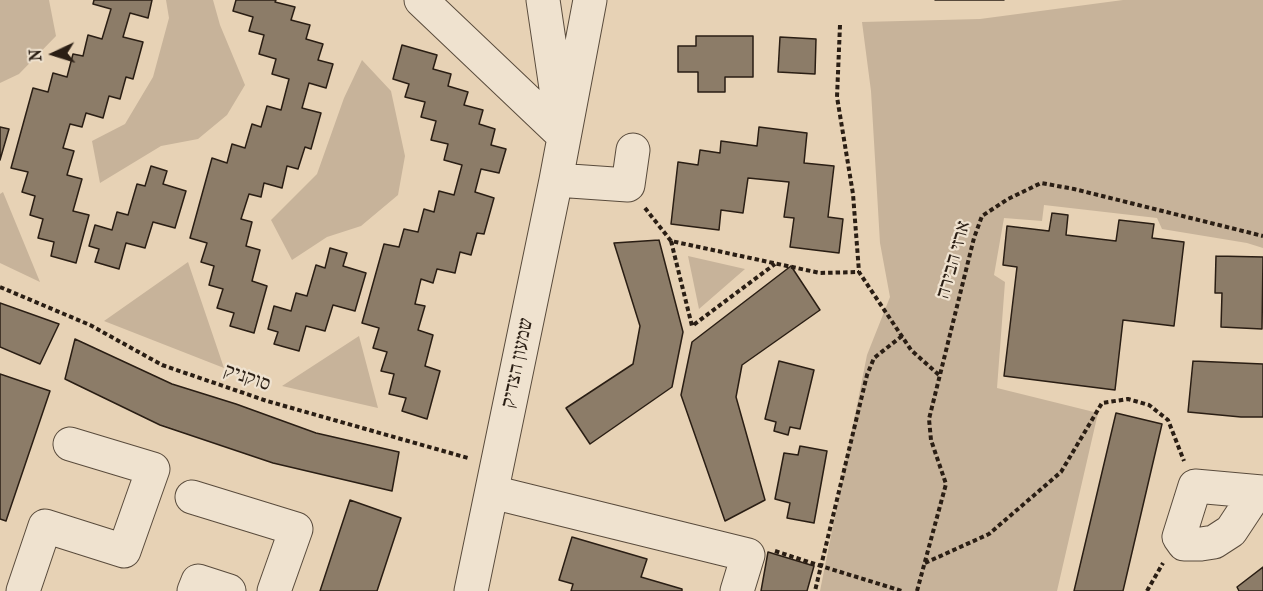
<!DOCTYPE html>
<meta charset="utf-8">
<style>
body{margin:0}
#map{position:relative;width:1263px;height:591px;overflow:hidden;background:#e7d2b5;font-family:"IM FELL French Canon",serif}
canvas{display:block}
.north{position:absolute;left:24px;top:24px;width:60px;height:60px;-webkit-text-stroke:4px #efe2cf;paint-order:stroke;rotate:266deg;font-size:16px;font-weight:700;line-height:24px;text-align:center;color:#2a1e14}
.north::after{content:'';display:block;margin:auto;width:21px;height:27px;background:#2a1e14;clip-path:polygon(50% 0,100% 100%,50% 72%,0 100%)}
</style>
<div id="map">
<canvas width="1263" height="591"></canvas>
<div class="north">N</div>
</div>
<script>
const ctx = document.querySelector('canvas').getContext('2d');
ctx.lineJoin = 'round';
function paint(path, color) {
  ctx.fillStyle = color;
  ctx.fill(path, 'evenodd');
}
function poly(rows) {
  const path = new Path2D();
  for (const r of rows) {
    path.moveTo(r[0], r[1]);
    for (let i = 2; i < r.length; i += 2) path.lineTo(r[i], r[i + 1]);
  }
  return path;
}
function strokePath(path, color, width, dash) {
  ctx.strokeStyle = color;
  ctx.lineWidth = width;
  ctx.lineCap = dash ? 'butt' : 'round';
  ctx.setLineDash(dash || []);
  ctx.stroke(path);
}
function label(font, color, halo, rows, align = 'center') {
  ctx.font = font + ' "IM FELL French Canon","Frank Ruhl Libre",serif';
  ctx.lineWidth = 4.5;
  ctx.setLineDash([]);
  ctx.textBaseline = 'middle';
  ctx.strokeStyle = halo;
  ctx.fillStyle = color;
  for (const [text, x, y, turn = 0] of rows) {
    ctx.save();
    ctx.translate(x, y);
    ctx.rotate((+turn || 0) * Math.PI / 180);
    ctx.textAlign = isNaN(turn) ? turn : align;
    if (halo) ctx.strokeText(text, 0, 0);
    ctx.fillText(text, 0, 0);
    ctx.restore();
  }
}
paint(poly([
 [0,0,49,0,56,36,19,74,0,83],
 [166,0,213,0,220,25,245,85,227,115,198,139,161,146,100,183,92,141,125,124,153,77,169,18],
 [1123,0,1263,0,1263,248,1247,243,1162,229,1157,218,1044,205,1042,221,1004,218,994,275,1005,282,997,388,1098,413,1057,591,820,591,867,355,890,297,880,243,871,91,862,22,980,19],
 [362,60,391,91,405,156,398,195,361,226,327,237,292,260,271,220,317,174,344,98],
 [3,192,40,282,0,263,0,194],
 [688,256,745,269,699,309],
 [188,262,224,368,104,321],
 [359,336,378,408,282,386]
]), '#c7b39a');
const building = poly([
 [94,0,152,0,148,18,130,13,123,37,143,42,133,79,126,77,120,99,109,96,103,118,86,113,82,127,70,124,63,148,74,151,67,175,82,179,73,211,89,215,76,263,51,256,54,242,38,238,43,219,30,215,35,196,22,192,28,172,11,168,33,88,48,92,53,73,67,77,73,54,83,56,88,35,102,39,111,9,93,4,94,0],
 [236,0,276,0,275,2,295,7,291,20,310,25,306,39,323,44,318,60,333,64,326,88,309,83,302,108,321,113,311,149,305,147,298,169,287,166,282,188,264,183,261,197,249,194,241,219,252,222,246,246,260,250,252,281,267,286,254,333,230,326,234,313,217,308,223,289,209,285,214,266,201,262,207,243,190,238,212,158,227,163,232,144,245,148,252,124,261,127,267,106,281,110,289,79,272,74,276,59,259,54,264,35,249,31,253,17,233,11,236,0],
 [696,36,753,36,753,77,725,77,725,92,698,92,698,72,678,72,678,46,696,46,696,36],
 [780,37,816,39,815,74,778,72,780,37],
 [402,45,437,55,433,69,451,74,448,86,468,92,464,105,483,110,479,124,495,129,491,145,506,149,499,173,481,169,475,192,494,198,484,234,477,233,471,255,460,252,455,273,437,269,433,283,421,279,415,304,425,306,418,330,433,335,425,366,440,371,427,419,402,411,406,398,389,394,394,374,381,371,387,352,373,348,379,328,362,323,384,244,399,247,404,229,418,232,424,209,434,212,439,191,454,195,462,165,444,160,448,144,431,140,436,121,421,117,425,102,405,97,409,84,393,79,402,45],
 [0,127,9,129,0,160,0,127],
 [759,127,807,133,804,163,834,166,828,217,843,219,839,253,790,247,794,218,784,217,789,182,748,178,743,213,721,210,719,230,671,224,678,162,698,165,700,150,720,153,721,141,757,146,759,127],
 [151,166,167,171,163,184,186,191,175,228,153,222,145,248,126,243,119,269,95,262,99,249,89,246,95,225,112,230,117,212,128,215,137,184,145,186,151,166],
 [1052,213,1068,215,1066,235,1116,241,1119,220,1154,224,1152,238,1184,242,1174,326,1123,320,1115,390,1004,376,1017,267,1003,265,1007,226,1049,231,1052,213],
 [659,240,683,332,672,387,590,444,566,408,633,364,640,326,614,243,659,240],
 [330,248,347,253,343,266,366,273,355,311,333,305,325,331,306,326,299,351,274,344,278,332,268,329,274,306,291,311,296,293,307,296,316,265,325,268,330,248],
 [1216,256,1263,257,1262,329,1221,327,1222,293,1215,293,1216,256],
 [791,266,820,310,742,365,736,397,765,500,725,521,681,395,692,342,791,266],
 [0,303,59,324,40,364,0,347,0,303],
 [75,339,172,384,236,404,316,433,399,452,392,491,273,463,160,425,65,379,75,339],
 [779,361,814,370,800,429,790,427,788,435,774,431,776,422,765,419,779,361],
 [1193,361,1263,364,1263,417,1241,417,1188,412,1193,361],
 [0,374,50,391,6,521,0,519,0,374],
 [1116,413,1162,424,1123,591,1074,591,1116,413],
 [800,446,827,451,814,523,787,518,790,503,775,499,784,453,798,455,800,446],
 [350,500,401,518,377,591,320,591,350,500],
 [572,537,647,559,641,577,682,589,682,591,571,591,573,584,559,580,572,537],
 [768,552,814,566,807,591,761,591,768,552],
 [1263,567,1263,591,1239,591,1237,587,1263,567]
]);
paint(building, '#8c7c68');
strokePath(building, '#2a1e14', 1.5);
const minor = poly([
 [421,0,563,135],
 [543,0,560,115],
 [556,180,628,185,633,150],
 [492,492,748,555,737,591],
 [1256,493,1231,531,1214,542,1201,544,1184,544,1179,537,1195,486,1263,492],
 [192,497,296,529,274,591],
 [23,591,45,526,124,551,153,469,70,444],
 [194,591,198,581,229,591],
 [471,591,556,180,590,0]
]);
strokePath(minor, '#594b3c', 35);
strokePath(poly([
 [840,25,837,97,853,194,859,272,911,350,939,375],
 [645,208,671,241,820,273,859,272],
 [671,241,692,326,775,264],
 [0,287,90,325,162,365,267,401,468,458],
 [902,336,874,358,867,375,821,566,902,591],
 [775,551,821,566,815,591],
 [925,563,989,534,1061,472,1102,403,1128,399,1149,405,1168,420,1184,461],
 [917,591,946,484,931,440,929,419,974,238,982,216,1008,199,1041,183,1074,189,1263,236],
 [1147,591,1163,563]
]), '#2a1e14', 4, [4.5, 3]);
strokePath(minor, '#efe2cf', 33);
strokePath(poly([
 [935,0,1004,0]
]), '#2a1e14', 1.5);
label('20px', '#2a1e14', '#efe2cf', [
 ["ארזי הבירה",954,260,-74],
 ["שמעון הצדיק",518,363,-78],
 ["סוקניק",247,378,19]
]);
</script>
